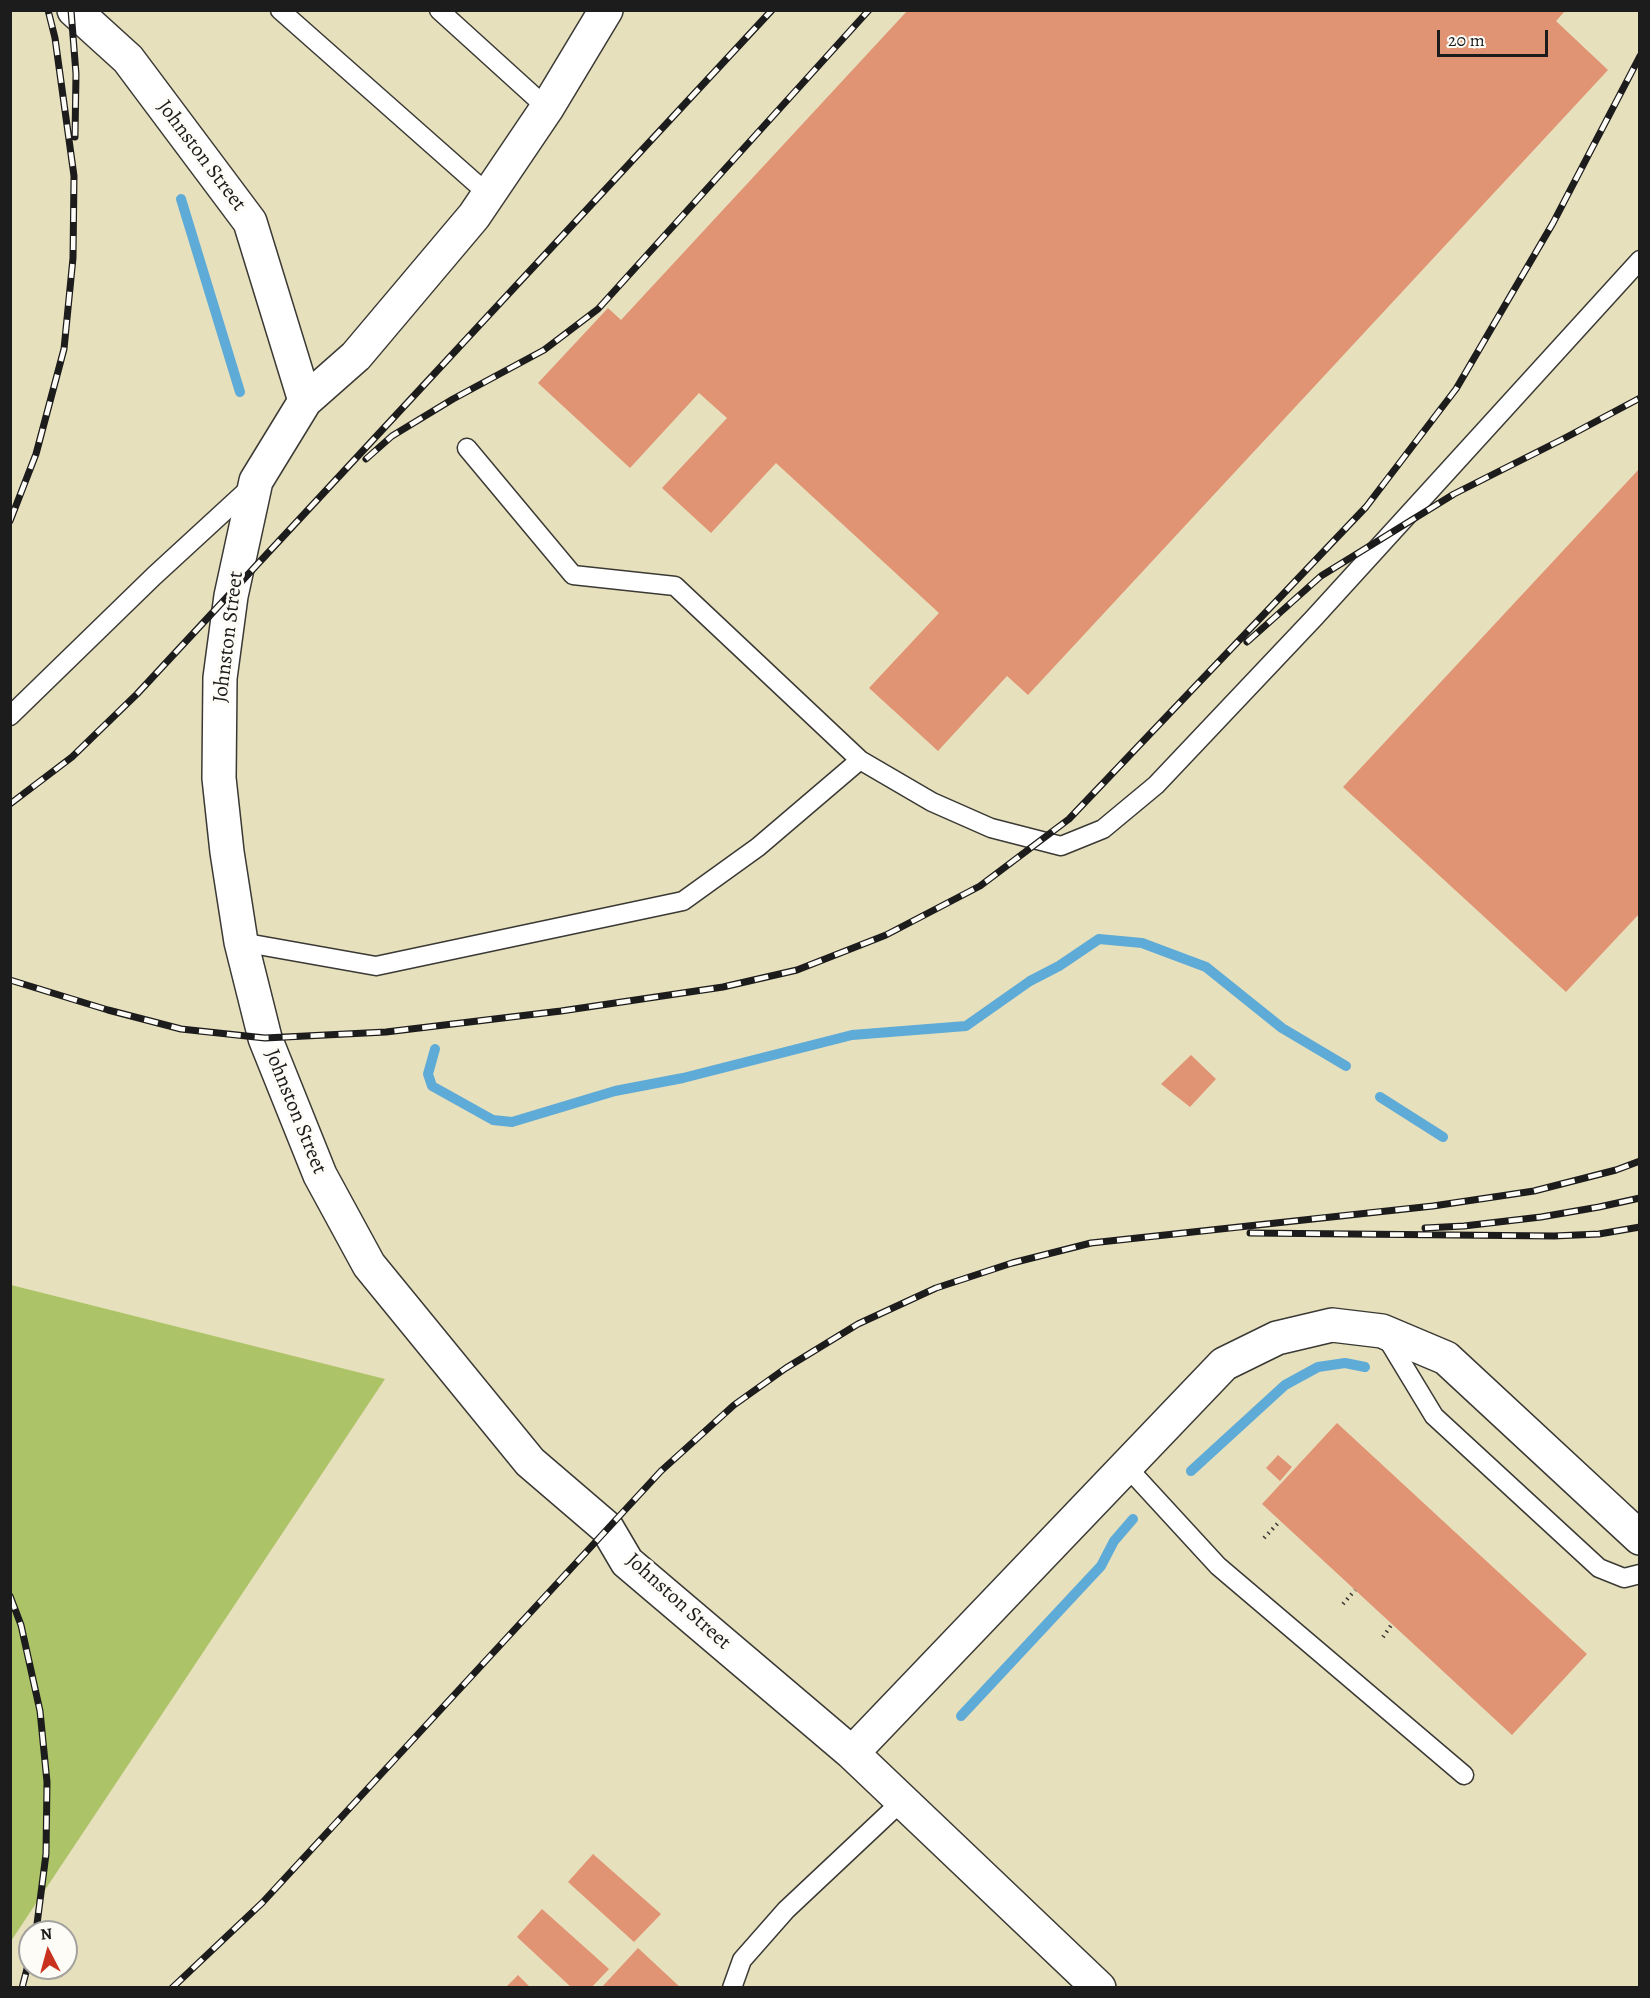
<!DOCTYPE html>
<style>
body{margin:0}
#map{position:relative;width:1650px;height:1998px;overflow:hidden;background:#e7e0bd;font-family:Alegreya,serif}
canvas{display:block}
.frame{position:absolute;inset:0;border:12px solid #1c1c1c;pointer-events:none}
.north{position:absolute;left:18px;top:1920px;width:60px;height:60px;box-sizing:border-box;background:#fdfcf7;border:2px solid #a3a29f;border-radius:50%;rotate:354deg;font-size:16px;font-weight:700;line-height:24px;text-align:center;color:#1c1c1c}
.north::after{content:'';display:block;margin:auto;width:21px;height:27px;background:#c8321e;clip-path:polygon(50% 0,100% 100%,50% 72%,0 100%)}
.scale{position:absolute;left:1437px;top:30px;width:111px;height:27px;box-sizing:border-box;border:3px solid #1c1c1c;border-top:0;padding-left:8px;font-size:18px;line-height:21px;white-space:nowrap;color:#1c1c1c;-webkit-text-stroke:4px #fdfcf7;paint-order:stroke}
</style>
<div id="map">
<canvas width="1650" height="1998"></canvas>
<div class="frame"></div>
<div class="north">N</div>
<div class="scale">20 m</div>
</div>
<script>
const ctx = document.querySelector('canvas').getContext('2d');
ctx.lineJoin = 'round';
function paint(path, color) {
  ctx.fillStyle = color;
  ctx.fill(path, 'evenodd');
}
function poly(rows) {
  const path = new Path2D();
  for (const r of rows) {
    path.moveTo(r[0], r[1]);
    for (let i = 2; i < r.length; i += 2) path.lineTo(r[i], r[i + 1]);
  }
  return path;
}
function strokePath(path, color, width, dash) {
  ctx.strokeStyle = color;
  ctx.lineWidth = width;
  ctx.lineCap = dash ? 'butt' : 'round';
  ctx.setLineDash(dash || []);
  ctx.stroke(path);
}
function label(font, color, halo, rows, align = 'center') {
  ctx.font = font + ' Alegreya,serif';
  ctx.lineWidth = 6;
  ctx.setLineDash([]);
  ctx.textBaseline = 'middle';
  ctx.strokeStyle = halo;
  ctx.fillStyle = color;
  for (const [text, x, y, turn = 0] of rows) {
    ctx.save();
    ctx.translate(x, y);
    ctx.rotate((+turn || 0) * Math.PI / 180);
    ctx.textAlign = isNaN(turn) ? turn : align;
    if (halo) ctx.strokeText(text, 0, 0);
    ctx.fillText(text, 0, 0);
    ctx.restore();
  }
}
paint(poly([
 [11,1285,385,1379,11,1941,10,1285]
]), '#adc368');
strokePath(poly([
 [181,199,240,392],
 [435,1049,428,1074,432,1086,493,1120,512,1122,615,1091,683,1078,852,1035,966,1026,1030,981,1059,966,1099,939,1142,943,1206,967,1282,1028,1346,1066],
 [1380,1097,1443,1137],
 [1191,1471,1285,1385,1318,1367,1345,1363,1365,1367],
 [961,1716,1101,1566,1114,1541,1133,1519]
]), '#5eabd7', 10);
paint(poly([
 [908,10,1566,10,1556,21,1608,70,1028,695,1007,676,938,751,869,688,939,613,776,463,711,533,662,488,727,418,699,393,630,468,538,383,608,308,621,320],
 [1640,468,1640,913,1566,992,1343,787],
 [1191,1055,1216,1079,1190,1107,1161,1084],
 [1337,1423,1587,1654,1512,1735,1262,1504],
 [1278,1455,1292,1467,1280,1481,1266,1468],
 [593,1854,661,1914,634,1942,568,1882],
 [542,1909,609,1969,591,1988,572,1988,517,1937],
 [638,1948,681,1988,601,1988],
 [518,1975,531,1988,505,1988]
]), '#e09474');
const service = poly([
 [280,10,488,194],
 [439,10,547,108],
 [10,716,154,576,253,485],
 [860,760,932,802,991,828,1061,846,1103,829,1156,785,1314,618,1640,260],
 [241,942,376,966,683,901,758,847,860,760,675,586,573,575,467,448],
 [1385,1335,1434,1416,1599,1568,1624,1578,1640,1574],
 [1126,1466,1218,1566,1464,1775],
 [732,1988,742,1960,786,1910,902,1801]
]);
const minor = poly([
 [74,10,128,59,250,222,305,401,256,481,231,596,220,678,219,778,227,852,241,942,265,1038,320,1175,369,1265,530,1462,607,1528,627,1562,852,1753,1099,1988],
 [305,401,356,356,474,216,547,108,606,10],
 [852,1753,1224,1364,1277,1338,1332,1325,1382,1331,1446,1358,1640,1538]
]);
strokePath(service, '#3a3934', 21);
strokePath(minor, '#3a3934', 36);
strokePath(poly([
 [1264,1538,1280,1521],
 [1343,1604,1355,1590],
 [1383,1637,1392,1624]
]), '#3a3934', 4, [1.5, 4.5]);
strokePath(service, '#fff', 18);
strokePath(minor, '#fff', 33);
const rail = poly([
 [71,10,76,74,75,137],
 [366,459,392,436,453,399,544,350,598,309,869,10],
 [10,521,36,454,64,349,73,258,74,176,55,38,48,10],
 [1247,642,1321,576,1454,494,1563,439,1640,398],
 [10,804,72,757,137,694,772,10],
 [10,980,108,1010,181,1029,265,1038,386,1032,561,1011,723,987,797,970,886,935,980,886,1069,819,1366,507,1456,389,1553,223,1640,56],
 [1425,1228,1464,1226,1541,1217,1599,1207,1640,1198],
 [1250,1233,1554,1236,1599,1234,1640,1227],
 [10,1596,21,1625,40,1711,47,1782,46,1854,36,1932],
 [22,1988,30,1957],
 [172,1988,262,1903,661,1471,734,1405,786,1368,858,1324,936,1288,1012,1263,1091,1243,1433,1206,1534,1191,1616,1170,1640,1161]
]);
strokePath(rail, '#1c1c1c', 7);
strokePath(rail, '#fdfcf7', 4.5, [14]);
label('21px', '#1c1c1c', '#fdfcf7', [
 ["Johnston Street",201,156,53],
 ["Johnston Street",229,637,-83],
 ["Johnston Street",295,1112,68],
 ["Johnston Street",678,1602,42]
]);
</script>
